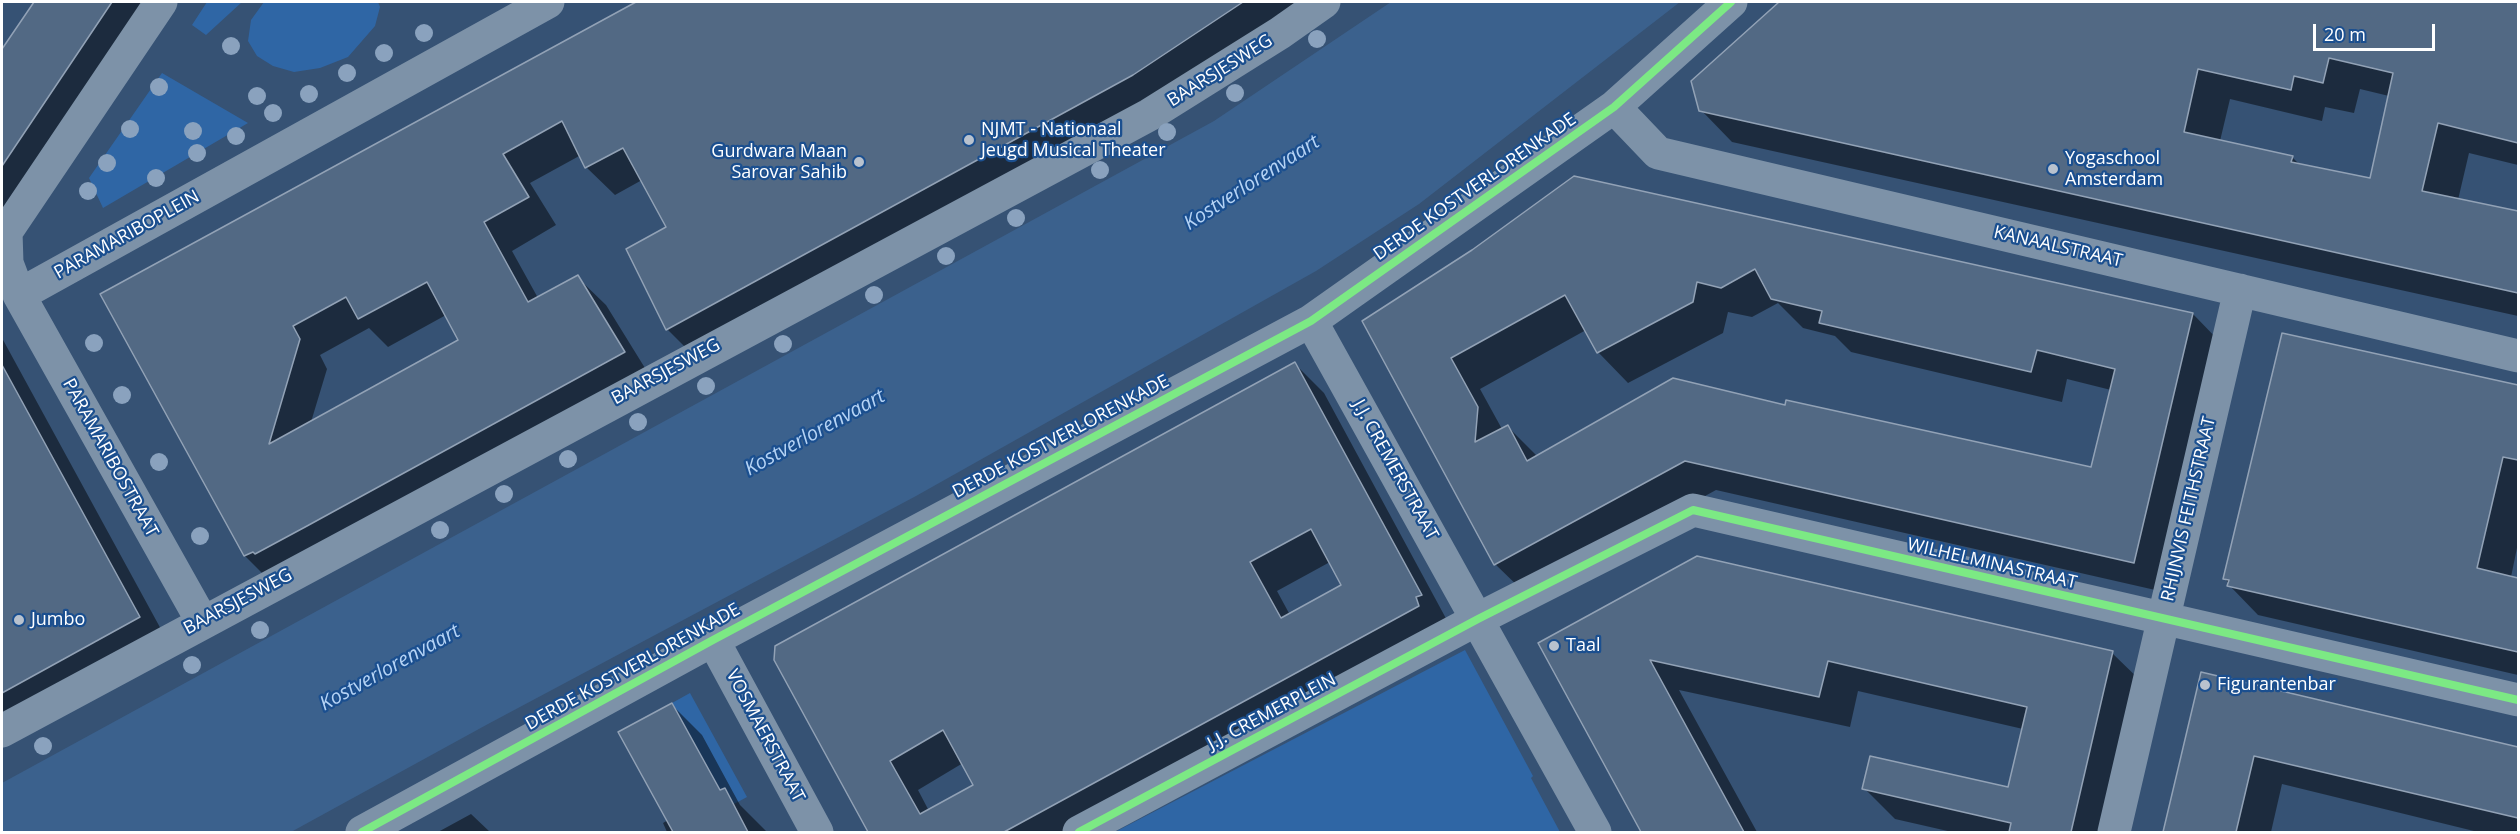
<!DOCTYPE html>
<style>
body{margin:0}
#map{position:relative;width:2520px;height:834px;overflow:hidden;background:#365274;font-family:"Open Sans",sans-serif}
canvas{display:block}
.frame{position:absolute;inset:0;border:3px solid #fff;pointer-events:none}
.scale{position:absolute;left:2313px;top:24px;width:122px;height:27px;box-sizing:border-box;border:3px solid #fff;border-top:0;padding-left:8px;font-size:18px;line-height:21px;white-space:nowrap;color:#fff;-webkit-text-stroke:4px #1b4f8f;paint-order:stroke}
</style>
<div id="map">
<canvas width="2520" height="834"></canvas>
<div class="frame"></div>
<div class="scale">20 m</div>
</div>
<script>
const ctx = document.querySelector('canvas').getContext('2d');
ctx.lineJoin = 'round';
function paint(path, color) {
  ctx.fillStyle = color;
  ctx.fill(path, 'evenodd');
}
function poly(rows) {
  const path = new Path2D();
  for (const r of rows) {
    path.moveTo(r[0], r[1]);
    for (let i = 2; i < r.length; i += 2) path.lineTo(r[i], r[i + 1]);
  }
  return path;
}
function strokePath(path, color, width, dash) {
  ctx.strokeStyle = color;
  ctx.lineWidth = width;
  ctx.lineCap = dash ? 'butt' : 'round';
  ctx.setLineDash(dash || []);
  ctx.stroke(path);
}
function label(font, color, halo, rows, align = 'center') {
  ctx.font = font + ' "Open Sans",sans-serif';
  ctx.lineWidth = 4.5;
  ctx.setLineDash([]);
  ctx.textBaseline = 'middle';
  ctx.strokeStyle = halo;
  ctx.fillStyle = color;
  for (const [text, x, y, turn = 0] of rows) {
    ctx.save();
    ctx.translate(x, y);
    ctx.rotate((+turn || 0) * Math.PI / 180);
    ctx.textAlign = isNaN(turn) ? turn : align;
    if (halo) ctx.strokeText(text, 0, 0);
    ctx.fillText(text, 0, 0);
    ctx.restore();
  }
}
paint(poly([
 [207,2,242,2,206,35,192,25],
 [264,2,378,2,380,7,375,26,348,57,320,68,294,72,273,66,257,56,248,41,251,20],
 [162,73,248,123,103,208,89,178],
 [1465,650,1533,776,1531,778,1560,832,1115,832],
 [690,693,747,797,734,804,725,788,720,790,672,703]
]), '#2f66a5');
paint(poly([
 [1391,2,1680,2,1419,204,1316,271,916,496,488,724,291,832,2,832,2,783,1214,121]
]), '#3b618d');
paint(poly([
 [35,2,171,2,2,255,2,52],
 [639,2,1308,2,1268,32,696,358,667,329,628,249,668,227,642,180,615,195,586,167,581,155,530,183,556,225,512,251,538,298,577,277,606,305,653,381,273,584,245,556,102,295],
 [446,315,460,341,311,422,327,369,320,355,369,328,388,347],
 [1780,2,2518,2,2518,165,2469,153,2458,200,2518,214,2518,316,1732,142,1701,110,1738,43],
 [2360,89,2389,96,2371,180,2301,166,2292,157,2220,141,2230,99,2322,121,2325,107,2354,113],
 [1574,178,2193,314,2223,345,2164,592,1716,490,1526,594,1495,564,1364,322,1473,252],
 [1778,303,1803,328,1835,336,1851,352,2062,402,2067,379,2111,390,2092,469,1786,407,1538,457,1507,426,1502,429,1480,389,1586,330,1598,352,1628,383,1723,333,1728,312,1752,317],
 [2283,335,2518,387,2518,543,2511,577,2518,579,2518,675,2258,615,2229,585,2225,578],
 [2,338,174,653,2,747],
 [1295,364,1324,393,1449,624,1083,832,870,832,775,659],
 [1330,562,1343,586,1290,615,1277,591],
 [963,763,975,786,929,811,918,790],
 [1540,644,2112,653,2143,683,2108,832,1952,832,1895,819,1864,788,2009,788,2023,729,1858,691,1850,727,1679,690,1757,832,1643,832],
 [2202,674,2518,748,2518,832,2478,832,2282,784,2271,832,2165,832],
 [671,704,702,735,740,805,767,832,667,832,663,823,668,820],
 [471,814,490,832,438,832]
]), '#0007');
const building = poly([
 [34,2,112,2,2,166,2,49,34,2],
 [636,2,1243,2,1133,75,666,330,626,249,666,227,623,148,585,168,562,121,503,154,529,197,484,222,528,302,578,275,625,352,307,526,255,554,253,552,244,556,100,294,636,2],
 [427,282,458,340,269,444,300,339,293,326,346,297,358,319,427,282],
 [1779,2,2518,2,2518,143,2438,123,2422,191,2518,211,2518,293,1699,111,1691,81,1779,2],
 [2329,58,2393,73,2370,178,2291,162,2293,156,2184,132,2198,69,2291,90,2294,76,2323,83,2329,58],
 [1574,176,2193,313,2134,563,1685,461,1494,565,1362,321,1472,250,1574,176],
 [1755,269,1771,299,1822,311,1819,323,2031,372,2037,350,2115,369,2091,467,1786,400,1785,405,1673,378,1527,461,1508,425,1475,442,1478,407,1451,358,1565,295,1597,353,1693,302,1697,282,1721,288,1755,269],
 [2282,333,2518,385,2518,460,2503,457,2477,568,2518,578,2518,652,2227,586,2229,580,2223,579,2282,333],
 [1295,362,1422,595,1416,597,1419,606,1004,832,868,832,774,660,775,646,1295,362],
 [1311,529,1341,585,1281,618,1250,562,1311,529],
 [943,730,973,785,920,814,890,761,943,730],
 [2,365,140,617,2,693,2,365],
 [1697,556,2113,651,2071,832,2009,832,2011,823,1862,789,1870,756,2008,787,2027,707,1828,661,1819,697,1650,660,1744,832,1641,832,1538,643,1697,556],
 [2201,672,2518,747,2518,818,2254,756,2236,832,2163,832,2201,672],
 [672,703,720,790,725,788,748,832,673,832,618,732,672,703]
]);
paint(building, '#526984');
strokePath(building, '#92a2b6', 1.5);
strokePath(poly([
 [161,2,6,232,7,263,19,295,548,2],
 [1614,107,1658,153,2518,356],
 [19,295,202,621],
 [1311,321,1595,832],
 [713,640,817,832],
 [2,731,1149,115,1280,33,1324,2],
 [362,832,713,640,1311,321,1614,107,1731,2],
 [1079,832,1478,619,1693,510,2518,700],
 [2114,832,2240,290]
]), '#7d92a8', 33);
strokePath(poly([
 [362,832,713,640,1311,321,1614,107,1731,2],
 [1079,832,1478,619,1693,510,2518,700]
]), '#7ce984', 8);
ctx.fillStyle = '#8aa2be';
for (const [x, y] of [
 [424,33],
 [1317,39],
 [231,46],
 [384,53],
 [347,73],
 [159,87],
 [1235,93],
 [309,94],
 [257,96],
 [273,113],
 [130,129],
 [193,131],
 [1167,132],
 [236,136],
 [197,153],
 [107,163],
 [1100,170],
 [156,178],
 [88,191],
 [1016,218],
 [946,256],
 [874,295],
 [94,343],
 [783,344],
 [706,386],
 [122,395],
 [638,422],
 [568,459],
 [159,462],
 [504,494],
 [440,530],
 [200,536],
 [260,630],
 [192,665],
 [43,746]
]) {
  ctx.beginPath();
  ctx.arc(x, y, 9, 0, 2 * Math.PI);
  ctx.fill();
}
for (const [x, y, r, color] of [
 [969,140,6,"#b9c2ce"],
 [859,162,6,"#b9c2ce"],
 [2053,169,6,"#b9c2ce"],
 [19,620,6,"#b9c2ce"],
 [1554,646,6,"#b9c2ce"],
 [2205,685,6,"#b9c2ce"]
]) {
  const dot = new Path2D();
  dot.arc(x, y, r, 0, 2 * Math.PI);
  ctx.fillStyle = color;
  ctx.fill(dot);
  strokePath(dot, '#1b4f8f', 2);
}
label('18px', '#fff', '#1b4f8f', [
 ["BAARSJESWEG",1220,71,-32],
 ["DERDE KOSTVERLORENKADE",1475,187,-35],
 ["PARAMARIBOPLEIN",127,235,-29],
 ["KANAALSTRAAT",2058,247,13],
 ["BAARSJESWEG",666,372,-28],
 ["DERDE KOSTVERLORENKADE",1061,437,-28],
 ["PARAMARIBOSTRAAT",110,458,61],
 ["J.J. CREMERSTRAAT",1395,470,61],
 ["RHIJNVIS FEITHSTRAAT",2189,509,-77],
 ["WILHELMINASTRAAT",1992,564,13],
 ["BAARSJESWEG",238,602,-28],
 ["DERDE KOSTVERLORENKADE",633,667,-29],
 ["J.J. CREMERPLEIN",1272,712,-28],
 ["VOSMAERSTRAAT",765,736,62]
]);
label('18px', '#fff', '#1b4f8f', [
 ["NJMT - Nationaal",981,130],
 ["Jeugd Musical Theater",981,151],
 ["Gurdwara Maan",847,152,"right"],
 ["Sarovar Sahib",847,173,"right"],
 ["Yogaschool",2065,159],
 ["Amsterdam",2065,180],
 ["Jumbo",31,620],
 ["Taal",1566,646],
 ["Figurantenbar",2217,685]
], 'left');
label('italic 20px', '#b5d3f5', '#1b4f8f', [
 ["Kostverlorenvaart",1252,183,-33],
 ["Kostverlorenvaart",815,433,-29],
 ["Kostverlorenvaart",390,668,-29]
]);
</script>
